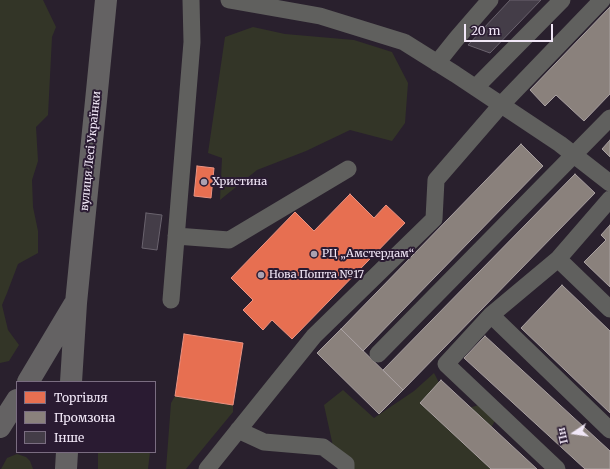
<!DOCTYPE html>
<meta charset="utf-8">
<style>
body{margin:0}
#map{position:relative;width:610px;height:469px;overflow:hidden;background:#29202d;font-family:Merriweather,serif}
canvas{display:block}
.legend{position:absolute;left:16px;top:381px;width:140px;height:72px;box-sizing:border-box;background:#2a1b32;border:1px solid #7a6d81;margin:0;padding:5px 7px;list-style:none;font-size:12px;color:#f1e7f7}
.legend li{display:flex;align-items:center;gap:8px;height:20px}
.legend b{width:20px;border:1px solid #7a6d81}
.north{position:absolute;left:554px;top:413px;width:40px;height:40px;-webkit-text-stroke:3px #2a1b32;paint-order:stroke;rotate:257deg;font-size:11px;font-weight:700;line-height:16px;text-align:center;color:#f1e7f7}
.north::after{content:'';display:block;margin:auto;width:14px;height:18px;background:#f1e7f7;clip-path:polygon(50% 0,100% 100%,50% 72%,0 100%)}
.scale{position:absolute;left:464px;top:24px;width:89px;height:18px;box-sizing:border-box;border:2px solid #f1e7f7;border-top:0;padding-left:5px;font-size:12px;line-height:14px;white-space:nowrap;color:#f1e7f7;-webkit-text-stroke:3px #2a1b32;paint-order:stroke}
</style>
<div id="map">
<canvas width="610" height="469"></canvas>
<ul class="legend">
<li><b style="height:11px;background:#e76f51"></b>Торгівля</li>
<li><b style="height:11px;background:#8a817c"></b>Промзона</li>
<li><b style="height:11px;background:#443d48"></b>Інше</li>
</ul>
<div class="north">Пн</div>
<div class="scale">20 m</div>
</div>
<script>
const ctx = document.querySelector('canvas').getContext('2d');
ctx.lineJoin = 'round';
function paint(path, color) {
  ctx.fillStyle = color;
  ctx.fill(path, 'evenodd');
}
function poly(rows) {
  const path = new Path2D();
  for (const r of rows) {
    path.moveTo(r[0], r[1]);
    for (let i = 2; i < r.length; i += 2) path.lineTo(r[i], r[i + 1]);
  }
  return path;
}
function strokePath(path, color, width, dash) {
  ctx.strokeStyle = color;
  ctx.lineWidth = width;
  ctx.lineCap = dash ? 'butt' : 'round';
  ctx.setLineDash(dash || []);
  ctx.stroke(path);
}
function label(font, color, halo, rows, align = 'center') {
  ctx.font = font + ' Merriweather,serif';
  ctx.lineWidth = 4;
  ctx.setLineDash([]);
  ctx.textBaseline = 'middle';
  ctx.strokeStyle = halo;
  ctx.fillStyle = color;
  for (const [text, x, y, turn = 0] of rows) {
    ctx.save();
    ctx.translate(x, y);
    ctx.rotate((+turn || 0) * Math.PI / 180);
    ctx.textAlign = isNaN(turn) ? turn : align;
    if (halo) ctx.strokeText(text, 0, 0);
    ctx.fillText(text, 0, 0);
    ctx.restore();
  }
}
paint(poly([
 [0,0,43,0,56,27,52,37,48,115,36,127,38,161,32,180,33,207,38,231,38,253,18,264,7,293,2,305,8,330,19,345,9,361,0,363],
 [253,27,285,34,354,40,392,52,408,83,405,123,392,141,350,130,306,151,257,170,220,200,222,158,208,153,225,37],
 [434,373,454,412,479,405,496,419,485,438,501,469,338,469,324,405,343,390,374,418,414,391],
 [175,396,233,405,233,412,186,469,166,469,171,403],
 [98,452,150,452,148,469,98,469],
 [17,454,26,457,30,461,33,469,1,469,7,458]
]), '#333527');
const shops = poly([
 [197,166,214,168,211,198,194,196,197,166],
 [350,194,374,218,386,205,405,223,292,339,272,320,263,330,243,310,253,300,231,278,295,212,314,231,350,194],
 [184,334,243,343,233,405,175,396,184,334]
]);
paint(shops, '#e76f51');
strokePath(shops, '#ea9383', 1);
const industry = poly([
 [610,7,610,94,584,121,556,95,545,106,530,90,610,7],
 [610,140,610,157,602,149,610,140],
 [521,144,543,166,363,351,341,329,521,144],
 [575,174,595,193,403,390,383,370,575,174],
 [610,225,610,287,584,262,606,240,601,235,610,225],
 [562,285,610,331,610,413,521,328,562,285],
 [341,329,403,390,379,414,317,353,341,329],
 [485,336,610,451,610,469,585,469,464,358,485,336],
 [441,380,537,469,491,469,420,403,441,380]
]);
paint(industry, '#8a817c');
strokePath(industry, '#a9a0a1', 1);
const building = poly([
 [510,0,541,0,490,53,468,45,510,0],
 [146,213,162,215,157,250,142,248,146,213]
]);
paint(building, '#443d48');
strokePath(building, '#6a636e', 1);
strokePath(poly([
 [229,0,320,16,404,42,455,74,560,144,610,183],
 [437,63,457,38,490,0],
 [476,87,562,0],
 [610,199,558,259,610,309],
 [176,236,229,240,348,169],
 [171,300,192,42,191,0],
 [491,315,558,259],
 [378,354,610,118],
 [238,430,264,442,323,447,346,464,346,469],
 [207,469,314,336,434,219,436,180,501,105,602,0],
 [557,469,446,364,491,315,610,430]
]), '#60605e', 17);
strokePath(poly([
 [28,382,74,305],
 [71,382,76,303,106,0],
 [0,427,17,400],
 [66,469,67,452]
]), '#646263', 22);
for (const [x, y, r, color] of [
 [204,182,4,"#aba1b0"],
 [314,254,4,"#aba1b0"],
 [261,275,4,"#aba1b0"]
]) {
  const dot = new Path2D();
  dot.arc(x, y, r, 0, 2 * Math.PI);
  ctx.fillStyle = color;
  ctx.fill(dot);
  strokePath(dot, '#2a1b32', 1.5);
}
label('11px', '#f1e7f7', '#2a1b32', [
 ["вулиця Лесі Українки",91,151,-84]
]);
label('11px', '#f1e7f7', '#2a1b32', [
 ["Христина",212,182],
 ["РЦ „Амстердам“",322,254],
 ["Нова Пошта №17",269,275]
], 'left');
</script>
